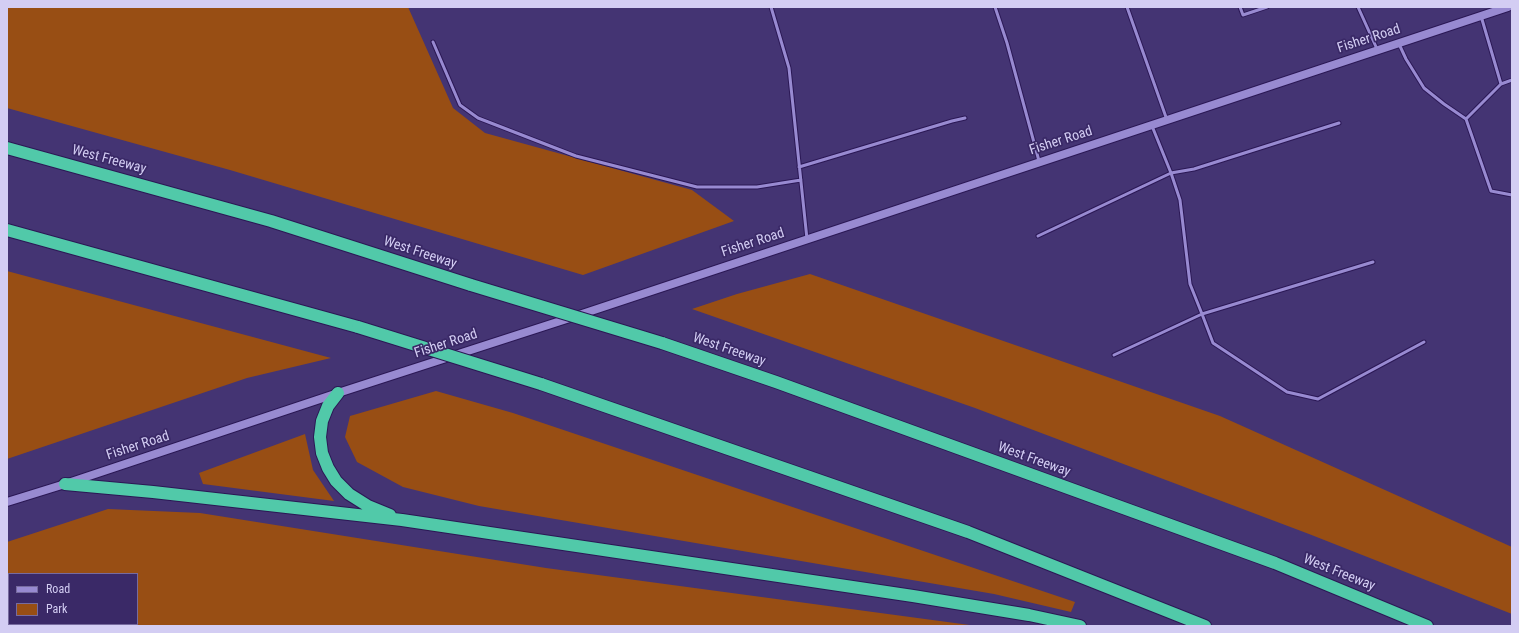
<!DOCTYPE html>
<style>
body{margin:0}
#map{position:relative;width:1519px;height:633px;overflow:hidden;background:#443473;font-family:"Roboto Condensed",sans-serif}
canvas{display:block}
.frame{position:absolute;inset:0;border:8px solid #d3cdf3;pointer-events:none}
.legend{position:absolute;left:8px;top:573px;width:130px;height:52px;box-sizing:border-box;background:#3a2967;border:1px solid #776b9f;margin:0;padding:5px 7px;list-style:none;font-size:12px;color:#d3cdf3}
.legend li{display:flex;align-items:center;gap:8px;height:20px}
.legend b{width:20px;border:1px solid #776b9f}
</style>
<div id="map">
<canvas width="1519" height="633"></canvas>
<div class="frame"></div>
<ul class="legend">
<li><b style="height:5px;background:#988ad1"></b>Road</li>
<li><b style="height:11px;background:#984e14"></b>Park</li>
</ul>
</div>
<script>
const ctx = document.querySelector('canvas').getContext('2d');
ctx.lineJoin = 'round';
function paint(path, color) {
  ctx.fillStyle = color;
  ctx.fill(path, 'evenodd');
}
function poly(rows) {
  const path = new Path2D();
  for (const r of rows) {
    path.moveTo(r[0], r[1]);
    for (let i = 2; i < r.length; i += 2) path.lineTo(r[i], r[i + 1]);
  }
  return path;
}
function strokePath(path, color, width, dash) {
  ctx.strokeStyle = color;
  ctx.lineWidth = width;
  ctx.lineCap = dash ? 'butt' : 'round';
  ctx.setLineDash(dash || []);
  ctx.stroke(path);
}
function label(font, color, halo, rows, align = 'center') {
  ctx.font = font + ' "Roboto Condensed",sans-serif';
  ctx.lineWidth = 3.5;
  ctx.setLineDash([]);
  ctx.textBaseline = 'middle';
  ctx.strokeStyle = halo;
  ctx.fillStyle = color;
  for (const [text, x, y, turn = 0] of rows) {
    ctx.save();
    ctx.translate(x, y);
    ctx.rotate((+turn || 0) * Math.PI / 180);
    ctx.textAlign = isNaN(turn) ? turn : align;
    if (halo) ctx.strokeText(text, 0, 0);
    ctx.fillText(text, 0, 0);
    ctx.restore();
  }
}
paint(poly([
 [7,7,408,7,453,108,485,133,692,190,734,221,583,275,230,170,7,108],
 [7,271,331,358,247,378,7,459],
 [810,274,1220,416,1512,547,1512,614,1309,534,975,408,692,309,737,294],
 [436,391,513,413,1075,602,1071,612,994,594,479,506,403,487,357,462,345,437,350,416],
 [305,434,313,470,334,501,203,484,199,473],
 [108,509,200,513,546,568,977,626,7,626,7,542],
 [9,574,137,574,137,624,9,624]
]), '#984e14');
const service = poly([
 [771,7,789,68,807,239],
 [995,7,1007,43,1039,161],
 [1127,7,1167,120],
 [1240,7,1243,15,1267,7],
 [1358,7,1377,49],
 [1481,16,1501,84],
 [433,42,460,105,478,118,576,156,697,187,757,187,801,180],
 [1399,44,1406,59,1424,88,1444,104,1466,119,1491,191,1512,195],
 [1466,119,1501,84,1512,80],
 [799,167,952,121,965,118],
 [1038,236,1171,173,1152,126],
 [1373,262,1202,314,1213,343,1287,392,1318,399,1424,342],
 [1114,355,1202,314,1190,284,1180,200,1171,173,1194,169,1339,123]
]);
const secondary = poly([
 [7,502,65,484,338,393,579,315,1508,7]
]);
const motorway = poly([
 [7,148,271,221,471,285],
 [7,230,358,327],
 [662,343,776,382,1275,563,1427,626],
 [541,384,968,532,1205,626],
 [338,393,328,406,322,421,320,437,322,453,328,468,336,481,349,494,368,506,390,515],
 [65,484,153,492,402,520,913,596,1029,615,1080,626]
]);
strokePath(service, '#2b1855', 5);
strokePath(secondary, '#2b1855', 10);
strokePath(motorway, '#2b1855', 14);
strokePath(service, '#988ad1', 3);
strokePath(secondary, '#988ad1', 8);
strokePath(motorway, '#51c9a9', 12);
const motorwayBridge = poly([
 [471,285,662,343],
 [358,327,541,384]
]);
strokePath(motorwayBridge, '#2b1855', 14, []);
strokePath(motorwayBridge, '#51c9a9', 12);
label('14px', '#d3cdf3', '#3a2967', [
 ["Fisher Road",1369,39,-18],
 ["Fisher Road",1061,141,-18],
 ["West Freeway",109,160,15],
 ["Fisher Road",753,243,-18],
 ["West Freeway",420,253,18],
 ["Fisher Road",446,344,-18],
 ["West Freeway",729,350,19],
 ["Fisher Road",138,446,-18],
 ["West Freeway",1034,460,20],
 ["West Freeway",1339,573,22]
]);
</script>
